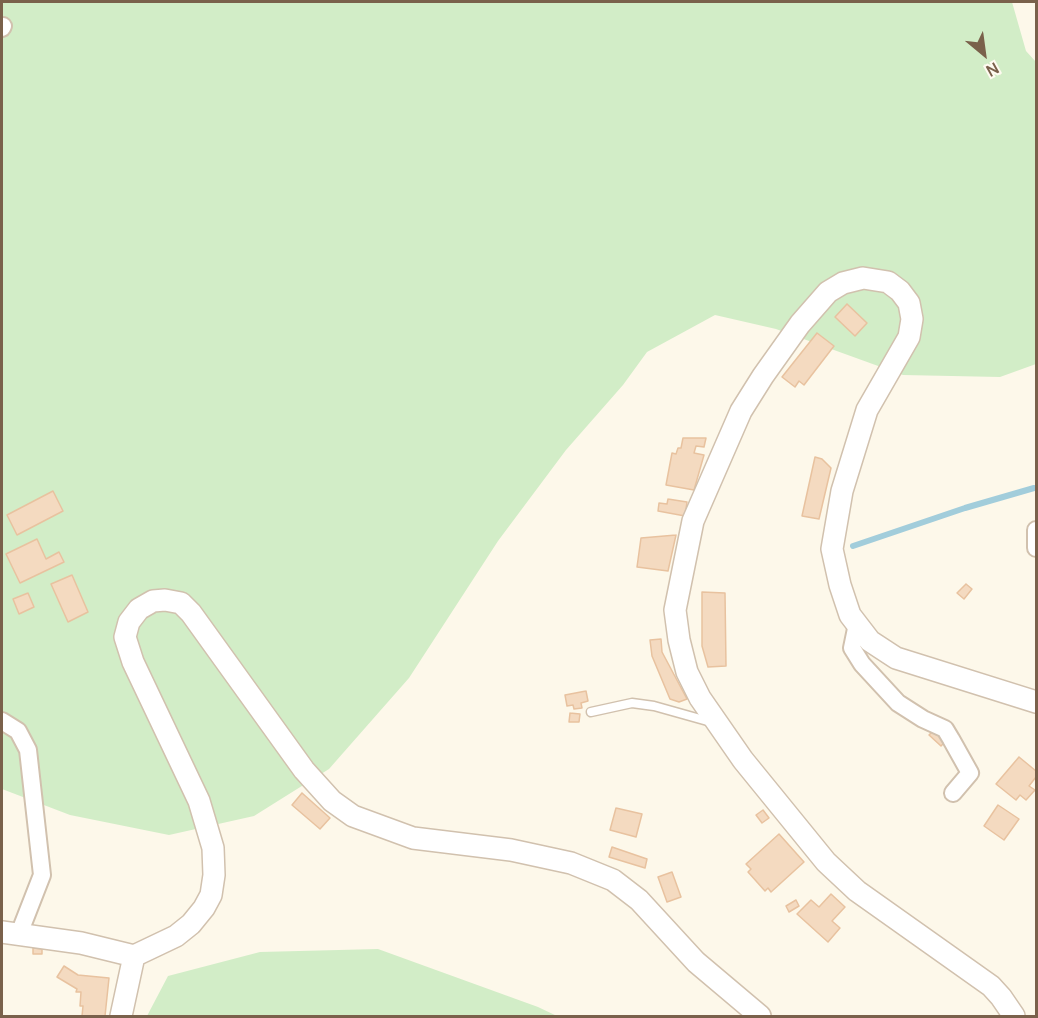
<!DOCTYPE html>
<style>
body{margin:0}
#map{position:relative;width:1038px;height:1018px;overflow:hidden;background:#fdf8ea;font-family:Manrope,sans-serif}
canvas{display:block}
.frame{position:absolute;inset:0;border:3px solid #7a614b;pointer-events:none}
.north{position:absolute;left:954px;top:24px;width:60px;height:60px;-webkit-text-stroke:4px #fffbf1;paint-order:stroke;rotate:151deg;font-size:16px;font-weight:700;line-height:24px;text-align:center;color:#7a614b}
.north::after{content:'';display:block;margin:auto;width:21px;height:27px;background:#7a614b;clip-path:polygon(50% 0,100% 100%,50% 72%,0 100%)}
</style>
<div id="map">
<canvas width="1038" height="1018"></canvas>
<div class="frame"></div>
<div class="north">N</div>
</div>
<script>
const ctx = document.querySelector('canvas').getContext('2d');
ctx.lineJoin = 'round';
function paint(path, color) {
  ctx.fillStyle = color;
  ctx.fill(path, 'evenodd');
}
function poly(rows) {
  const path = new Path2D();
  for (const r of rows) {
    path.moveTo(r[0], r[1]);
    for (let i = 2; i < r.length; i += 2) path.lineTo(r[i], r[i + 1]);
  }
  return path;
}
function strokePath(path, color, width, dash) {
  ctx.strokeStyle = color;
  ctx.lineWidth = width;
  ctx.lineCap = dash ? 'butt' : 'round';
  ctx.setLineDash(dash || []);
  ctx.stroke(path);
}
paint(poly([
 [2,2,1012,2,1026,51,1036,62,1036,364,1000,377,903,375,776,329,715,315,647,352,623,385,566,450,498,541,409,678,329,769,254,816,169,835,70,815,2,789],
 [378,949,538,1007,557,1016,147,1016,168,976,260,952]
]), '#d2edc7');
strokePath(poly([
 [853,546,965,508,1034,488]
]), '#a2cddb', 6);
const building = poly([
 [847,304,867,323,855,336,835,317,847,304],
 [817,333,834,346,804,385,799,381,795,387,782,377,817,333],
 [683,438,706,438,704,447,696,446,694,453,704,455,694,490,666,485,672,453,676,454,678,448,681,448,683,438],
 [815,457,822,459,831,468,819,519,802,516,815,457],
 [53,491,63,511,17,535,7,515,53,491],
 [668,499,687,502,685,516,658,511,659,503,667,504,668,499],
 [676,535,668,571,637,567,641,538,676,535],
 [37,539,46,559,59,552,64,562,20,583,6,554,37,539],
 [72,575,88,612,68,622,51,584,72,575],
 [966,584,972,589,964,599,957,593,966,584],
 [702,592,725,593,726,666,708,667,702,646,702,592],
 [28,593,34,607,19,614,13,599,28,593],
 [661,639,662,652,687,699,679,702,670,699,652,656,650,640,661,639],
 [586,691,588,701,581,703,582,708,574,709,573,705,567,706,565,695,586,691],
 [570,713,580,714,579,722,569,722,570,713],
 [935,729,947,740,941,746,929,735,935,729],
 [1019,757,1036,771,1036,777,1029,786,1035,790,1026,800,1020,795,1016,800,996,784,1019,757],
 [302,793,330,818,320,829,292,805,302,793],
 [998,805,1019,819,1004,840,984,826,998,805],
 [616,808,642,814,636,837,610,830,616,808],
 [763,810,769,818,762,823,756,815,763,810],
 [779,834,804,862,771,892,768,888,765,891,748,872,751,869,746,864,779,834],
 [612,847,647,859,645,868,609,857,612,847],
 [672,872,681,897,667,902,658,877,672,872],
 [831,894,845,907,832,921,840,928,828,942,797,914,811,900,819,907,831,894],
 [796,900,799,906,789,912,786,906,796,900],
 [33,948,42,949,42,954,33,954,33,948],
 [64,966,78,975,109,978,105,1016,82,1016,83,1006,80,1006,81,992,76,992,77,989,57,977,64,966]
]);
paint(building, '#f4dac0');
strokePath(building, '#e8c29f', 1.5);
const service = poly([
 [591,712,632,703,654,706,711,722]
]);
const minor = poly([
 [2,28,3,26],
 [1036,530,1036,548],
 [857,624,852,648,862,664,898,703,923,719,945,729,951,739,970,773,953,793],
 [2,721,18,731,28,750,42,875,19,934]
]);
const tertiary = poly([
 [2,932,81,943,134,956,176,936,191,924,204,908,211,895,214,875,213,848,199,801,133,662,125,637,129,622,139,609,153,601,165,600,181,603,191,613,304,770,332,801,353,816,413,838,511,850,571,863,613,880,639,900,696,962,760,1016],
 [121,1016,134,956],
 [1014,1016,1001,997,991,986,857,891,826,862,743,760,700,698,687,672,679,640,675,610,693,521,741,411,763,376,800,324,828,292,843,283,863,278,888,282,900,291,909,303,912,319,909,337,867,410,842,491,832,549,840,585,850,615,870,641,896,658,1036,702]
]);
strokePath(service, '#d1c1ae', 11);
strokePath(minor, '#d1c1ae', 20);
strokePath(tertiary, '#d1c1ae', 24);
strokePath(service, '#fff', 8);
strokePath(minor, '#fff', 16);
strokePath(tertiary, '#fff', 21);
</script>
